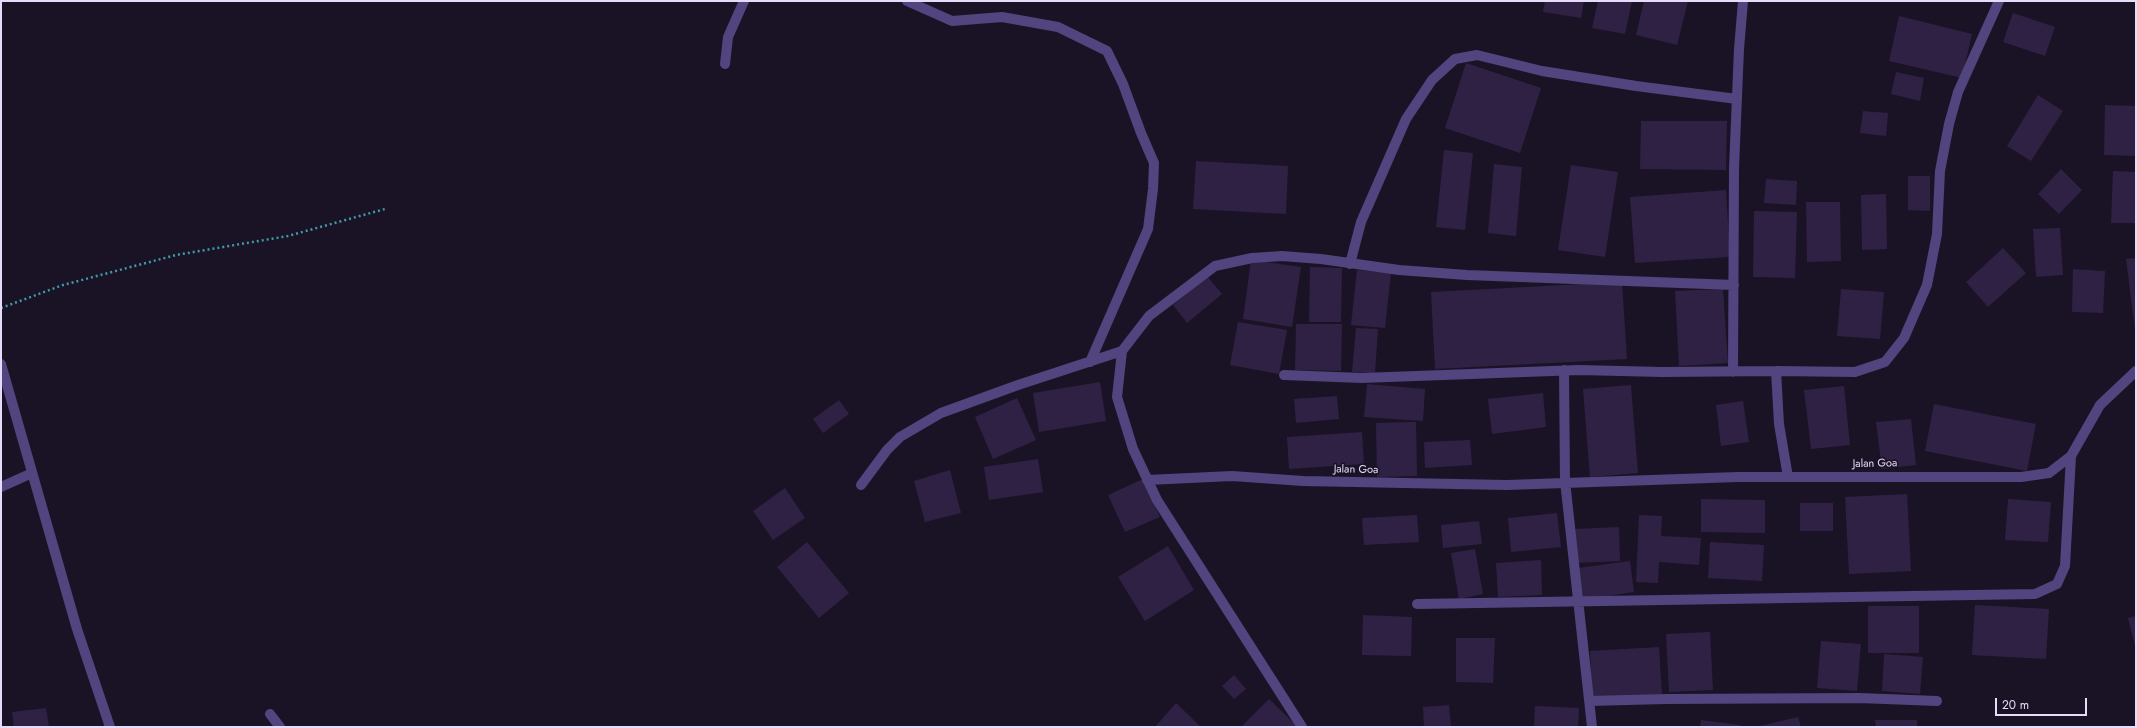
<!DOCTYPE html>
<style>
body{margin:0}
#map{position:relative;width:2137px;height:728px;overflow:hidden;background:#1a1325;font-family:Jost,sans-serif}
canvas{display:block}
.frame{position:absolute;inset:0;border:2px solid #e5dbfa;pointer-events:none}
.scale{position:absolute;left:1995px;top:698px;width:92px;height:18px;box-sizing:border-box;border:2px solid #e5dbfa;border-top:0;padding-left:5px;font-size:12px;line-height:14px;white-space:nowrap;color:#e5dbfa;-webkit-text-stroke:3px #1a1325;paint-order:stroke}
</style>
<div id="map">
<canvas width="2137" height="728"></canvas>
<div class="frame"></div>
<div class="scale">20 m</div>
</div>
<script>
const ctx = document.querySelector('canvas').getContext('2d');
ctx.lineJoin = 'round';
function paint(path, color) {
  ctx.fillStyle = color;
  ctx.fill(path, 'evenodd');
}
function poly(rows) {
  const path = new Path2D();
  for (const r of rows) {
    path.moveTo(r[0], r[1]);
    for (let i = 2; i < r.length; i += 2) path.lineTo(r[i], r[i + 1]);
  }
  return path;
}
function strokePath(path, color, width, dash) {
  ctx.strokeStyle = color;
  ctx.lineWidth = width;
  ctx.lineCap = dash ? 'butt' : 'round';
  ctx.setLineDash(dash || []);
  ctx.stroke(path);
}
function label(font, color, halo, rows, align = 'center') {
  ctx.font = font + ' Jost,sans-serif';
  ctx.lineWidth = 3.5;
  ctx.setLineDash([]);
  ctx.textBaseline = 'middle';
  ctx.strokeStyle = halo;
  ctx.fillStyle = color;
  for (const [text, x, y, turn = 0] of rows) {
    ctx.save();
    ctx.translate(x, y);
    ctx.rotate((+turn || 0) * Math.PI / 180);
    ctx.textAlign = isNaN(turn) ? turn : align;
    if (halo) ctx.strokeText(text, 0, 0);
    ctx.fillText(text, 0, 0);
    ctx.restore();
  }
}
paint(poly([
 [1545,1,1584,1,1581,18,1543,12],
 [1598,1,1632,1,1625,34,1592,28],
 [1644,1,1688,1,1677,45,1636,35],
 [2013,13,2055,27,2045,56,2003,42],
 [1899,16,1972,34,1962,78,1889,61],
 [1466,63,1541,88,1520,153,1445,128],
 [1896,72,1924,78,1920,101,1891,94],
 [2038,95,2063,111,2031,161,2007,146],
 [2105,105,2136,106,2136,156,2104,155],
 [1863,111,1888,113,1886,136,1860,133],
 [1641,121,1727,121,1726,170,1640,169],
 [1444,150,1473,153,1465,230,1436,227],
 [1196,161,1288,166,1286,214,1193,209],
 [1494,164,1522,167,1516,236,1488,233],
 [1571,165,1618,172,1605,257,1558,250],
 [2061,169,2082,190,2059,214,2038,194],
 [2113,171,2136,172,2136,223,2111,223],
 [1908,176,1930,176,1930,211,1908,210],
 [1766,179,1797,181,1796,205,1764,203],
 [1726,190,1730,257,1635,263,1630,197],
 [1886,194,1887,249,1862,250,1861,195],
 [1806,202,1840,202,1841,261,1807,262],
 [1754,211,1797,212,1795,278,1753,277],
 [2060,228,2063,275,2036,277,2033,229],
 [2003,248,2026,273,1988,307,1966,282],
 [2136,258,2136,330,2135,330,2126,259],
 [1251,260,1301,267,1292,327,1243,319],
 [1310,267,1342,268,1341,322,1309,322],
 [2073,269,2105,271,2103,313,2072,312],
 [1357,270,1391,273,1385,328,1351,325],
 [1207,276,1222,294,1187,323,1173,305],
 [1622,282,1627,359,1435,369,1431,292],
 [1723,289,1728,363,1679,366,1675,291],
 [1841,289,1884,292,1880,339,1837,336],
 [1238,322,1287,330,1279,374,1230,365],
 [1296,324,1342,324,1341,371,1295,370],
 [1356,328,1378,329,1375,373,1352,372],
 [1100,382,1106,421,1039,432,1033,393],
 [1367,384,1425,389,1423,421,1364,417],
 [1631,385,1638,473,1590,477,1583,389],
 [1844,386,1850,445,1811,449,1804,390],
 [1543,393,1546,427,1492,434,1488,399],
 [1337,396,1339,419,1296,423,1294,399],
 [1017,398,1036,440,993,459,975,417],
 [839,400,849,414,823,433,813,419],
 [1743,401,1749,442,1721,446,1716,405],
 [1934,404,2036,424,2027,471,1925,451],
 [1911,419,1916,465,1882,469,1876,422],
 [1416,422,1417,476,1377,477,1376,423],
 [1362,432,1364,464,1289,469,1287,437],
 [1470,440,1472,465,1425,468,1424,442],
 [1038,459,1043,492,989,500,984,467],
 [950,470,961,513,925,522,914,481],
 [1143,479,1160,517,1125,532,1108,495],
 [785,488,805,518,773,540,753,511],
 [1907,494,1911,571,1849,574,1845,497],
 [1701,499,1765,500,1765,533,1701,532],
 [2008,499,2051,502,2048,542,2005,540],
 [1800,503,1833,503,1833,531,1800,531],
 [1557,513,1561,547,1511,552,1508,518],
 [1417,515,1419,542,1364,545,1362,518],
 [1639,515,1662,516,1661,536,1701,538,1699,565,1659,562,1658,583,1636,582],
 [1479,521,1482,544,1443,548,1441,525],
 [1619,527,1620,561,1576,563,1574,529],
 [807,542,849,593,819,618,777,567],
 [1710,542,1764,545,1762,581,1708,578],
 [1168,546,1194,590,1145,621,1118,577],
 [1475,549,1483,594,1459,599,1451,553],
 [1541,560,1542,595,1498,597,1496,563],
 [1630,561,1634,592,1583,600,1578,568],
 [1975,605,2049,609,2046,659,1972,655],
 [1868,606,1919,606,1919,653,1868,653],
 [1363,615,1412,617,1411,656,1362,655],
 [2136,616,2136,646,2135,646,2128,618],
 [1710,632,1713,690,1669,692,1666,634],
 [1456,638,1495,638,1493,683,1456,682],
 [1821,641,1861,644,1857,691,1817,688],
 [1659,647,1662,695,1592,698,1590,651],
 [1884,654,1923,657,1920,694,1882,691],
 [1234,675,1246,689,1234,699,1222,686],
 [1269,699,1297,726,1241,727],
 [1176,703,1201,727,1155,727],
 [1449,705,1451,727,1424,727,1423,707],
 [1535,706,1579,708,1578,727,1534,727],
 [46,708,49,727,14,727,12,712],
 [1798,717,1801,727,1760,727,1760,726],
 [1701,720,1740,725,1740,727,1700,727],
 [1875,720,1917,720,1917,727,1876,727]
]), '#2f2144');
strokePath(poly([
 [1,308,63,285,176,255,288,236,385,209]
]), '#3f9baa', 2.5, [2, 3]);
strokePath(poly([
 [907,1,952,21,1002,17,1058,27,1107,51,1123,84,1141,133,1154,163,1153,189,1148,229,1090,362],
 [725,64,728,37,744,1],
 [1350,264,1361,222,1406,119,1432,80,1455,59,1477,55,1542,71,1636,86,1737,99],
 [1,364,77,629,110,727],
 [1564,370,1565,481,1592,727],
 [1733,372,1734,168,1739,49,1743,1],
 [1284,375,1362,378,1579,370,1662,372,1776,371],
 [1788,477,1779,424,1776,371,1855,372,1885,362,1904,338,1927,285,1937,234,1940,171,1949,124,1958,92,1999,1],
 [1147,480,1232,476,1303,481,1507,485,1738,477,2021,477,2049,473,2071,456,2100,405,2136,371],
 [861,485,887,450,900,437,941,413,1018,385,1122,351],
 [1,487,32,473],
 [1417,604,2035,594,2057,584,2065,566,2071,456],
 [1589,701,1666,699,1859,698,1937,701],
 [270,714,280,727],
 [1302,727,1157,500,1133,449,1117,397,1122,351,1149,316,1215,266,1252,258,1282,256,1321,259,1399,270,1467,275,1734,285]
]), '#52447e', 10);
label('11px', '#e5dbfa', '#1a1325', [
 ["Jalan Goa",1875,464,-1],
 ["Jalan Goa",1356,470,1]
]);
</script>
